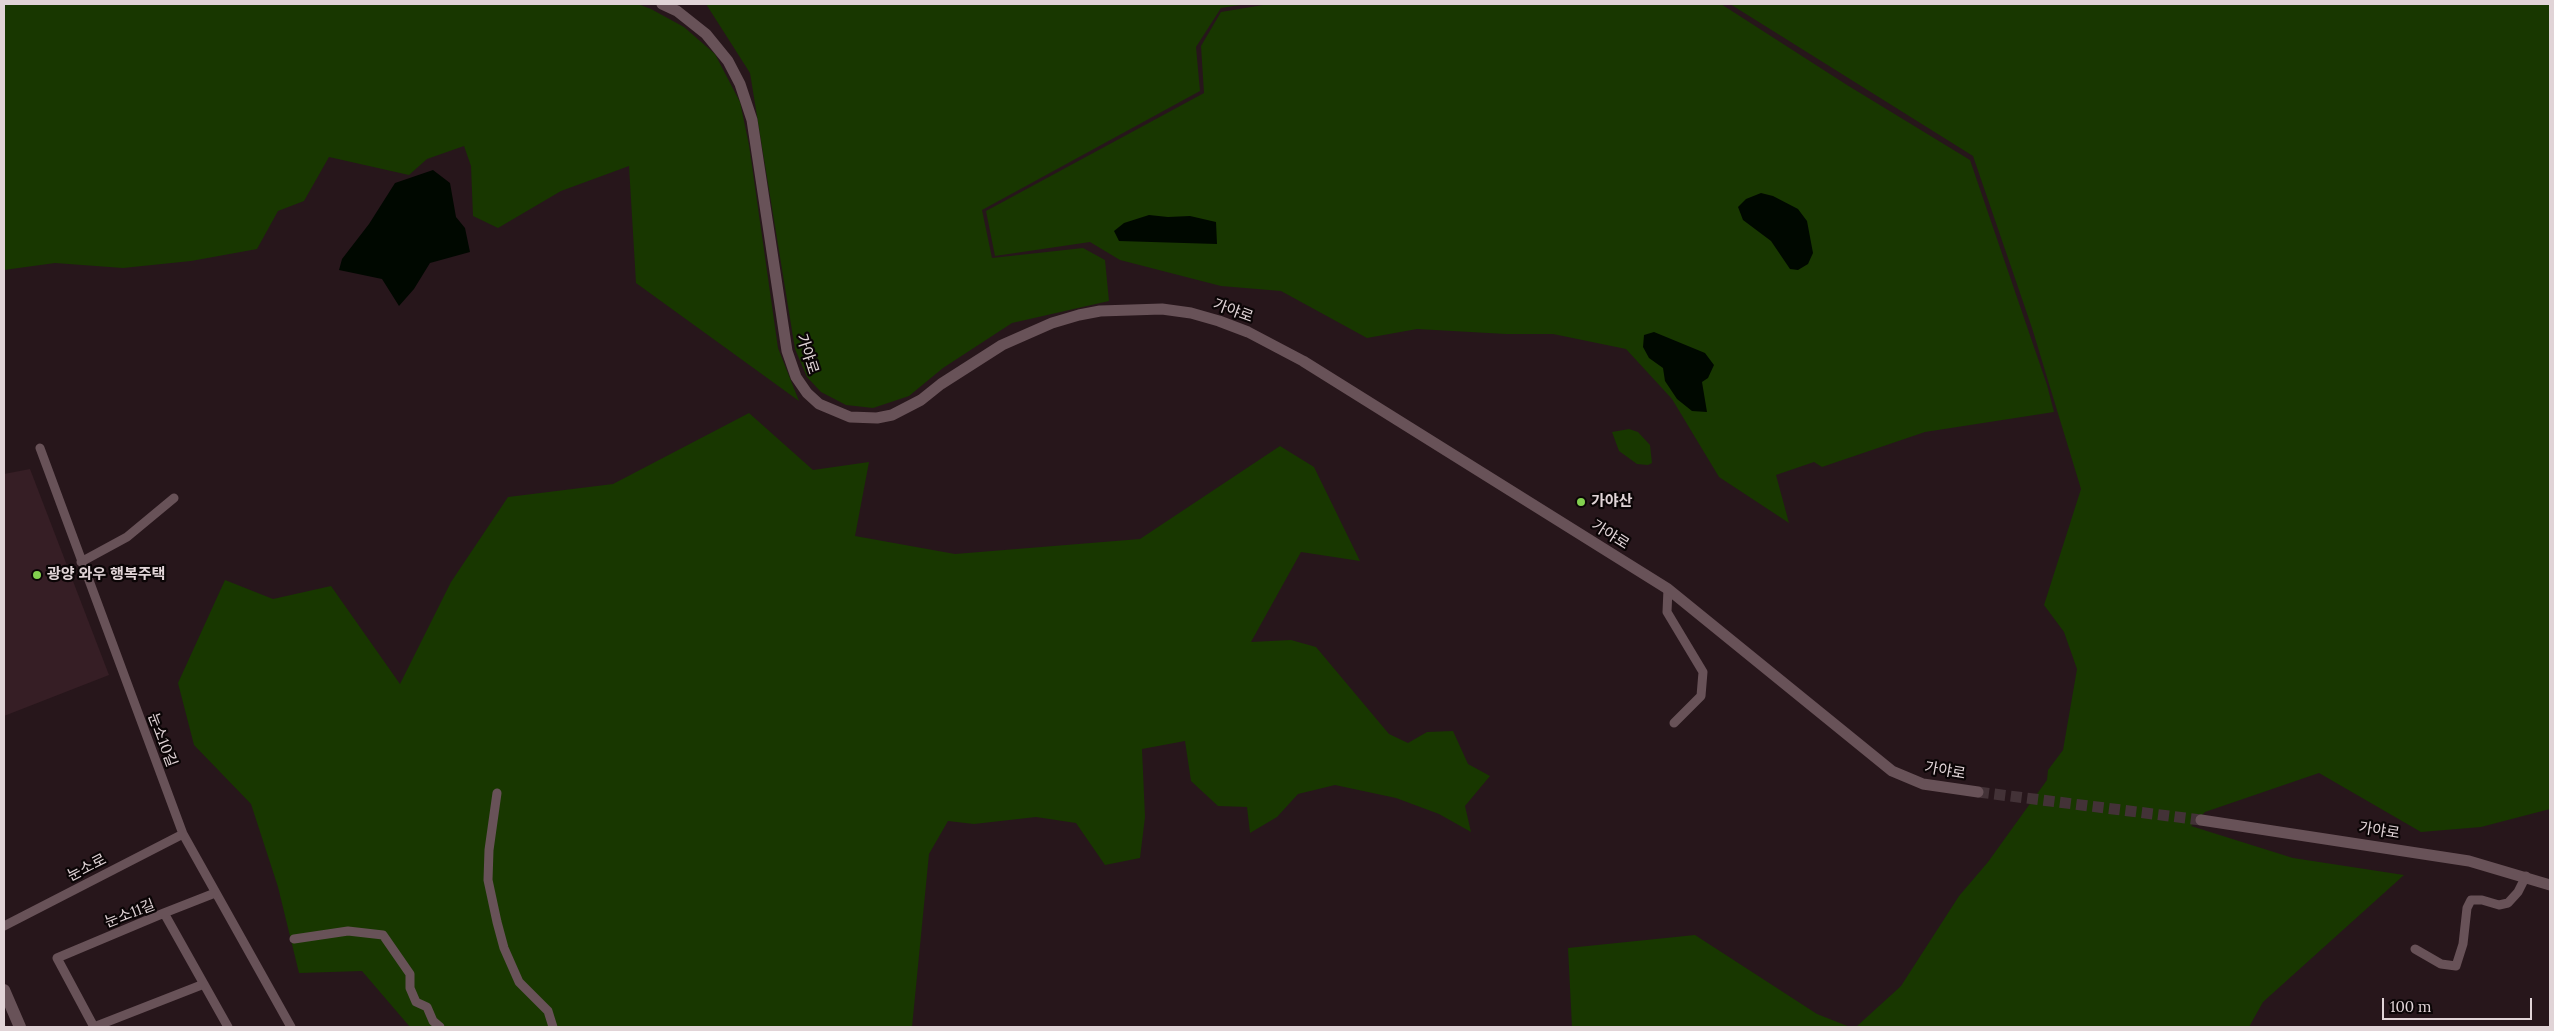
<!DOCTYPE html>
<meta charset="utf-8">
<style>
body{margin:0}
#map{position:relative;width:2554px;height:1031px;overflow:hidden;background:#27161b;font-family:Lora,serif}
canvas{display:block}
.frame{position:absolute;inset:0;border:5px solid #e1d4d7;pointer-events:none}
.scale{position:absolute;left:2382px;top:998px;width:150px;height:22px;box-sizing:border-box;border:2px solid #e1d4d7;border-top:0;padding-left:6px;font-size:15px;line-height:18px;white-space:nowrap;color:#e1d4d7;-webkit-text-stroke:4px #0b0506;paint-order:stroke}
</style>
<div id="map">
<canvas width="2554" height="1031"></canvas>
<div class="frame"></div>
<div class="scale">100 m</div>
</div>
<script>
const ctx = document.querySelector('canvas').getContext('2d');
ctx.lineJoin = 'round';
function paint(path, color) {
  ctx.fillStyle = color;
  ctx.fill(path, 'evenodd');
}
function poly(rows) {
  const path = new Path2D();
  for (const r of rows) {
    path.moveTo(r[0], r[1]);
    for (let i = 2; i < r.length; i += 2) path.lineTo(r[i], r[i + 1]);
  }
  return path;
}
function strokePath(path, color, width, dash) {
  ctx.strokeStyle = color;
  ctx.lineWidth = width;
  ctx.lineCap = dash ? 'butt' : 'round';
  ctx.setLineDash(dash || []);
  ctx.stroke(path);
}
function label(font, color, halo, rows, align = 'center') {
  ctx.font = font + ' Lora,"Noto Sans KR",serif';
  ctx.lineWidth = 4.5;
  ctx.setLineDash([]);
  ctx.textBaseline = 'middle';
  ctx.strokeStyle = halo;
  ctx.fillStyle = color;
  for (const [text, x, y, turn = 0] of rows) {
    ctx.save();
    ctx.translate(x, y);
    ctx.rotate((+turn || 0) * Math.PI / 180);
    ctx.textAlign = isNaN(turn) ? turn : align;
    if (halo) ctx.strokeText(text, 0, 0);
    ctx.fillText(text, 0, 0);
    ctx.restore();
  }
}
paint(poly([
 [30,469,109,675,4,716,4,474]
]), '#361e25');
paint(poly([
 [4,4,638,4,651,9,684,27,715,54,740,102,749,145,778,348,799,401,636,283,629,166,561,191,498,228,473,216,471,166,464,146,427,159,409,175,329,157,304,201,278,211,257,249,191,261,123,268,55,263,4,270],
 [706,4,1247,4,1221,8,1196,47,1200,91,982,210,992,258,1083,248,1105,260,1109,301,1012,323,943,368,909,396,873,408,846,405,821,392,807,377,795,349,750,73],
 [1269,4,1721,4,1847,85,1970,160,2047,385,2054,412,1925,432,1822,467,1814,462,1776,475,1789,523,1719,477,1672,399,1626,349,1553,334,1506,334,1417,329,1367,338,1281,291,1221,286,1120,260,1090,242,995,256,986,211,1204,93,1201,46,1221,12],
 [1730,4,2550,4,2550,809,2481,827,2421,832,2319,773,2205,812,2191,826,2293,858,2404,875,2263,1002,2249,1027,1856,1027,1901,986,1959,896,1988,862,2047,780,2048,770,2063,750,2077,669,2064,632,2044,605,2081,489,2032,328,1973,156],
 [749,413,813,470,869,462,855,536,955,554,1140,539,1280,446,1314,467,1360,561,1301,552,1251,642,1291,640,1316,647,1389,734,1408,743,1427,732,1453,731,1468,764,1490,776,1465,806,1471,832,1439,814,1396,798,1335,785,1298,794,1277,817,1250,833,1247,807,1218,806,1191,781,1185,741,1142,749,1145,817,1140,858,1105,865,1076,823,1036,817,974,824,948,821,929,854,912,1027,410,1027,362,971,299,973,278,887,251,804,194,745,178,683,225,580,273,599,331,586,400,684,451,582,508,497,613,484],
 [1629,429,1638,432,1650,445,1652,463,1648,465,1637,464,1619,451,1612,432],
 [1695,935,1817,1014,1850,1027,1572,1027,1568,948]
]), '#183700');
paint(poly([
 [433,170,450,183,456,217,465,228,470,252,430,263,414,289,399,306,382,279,339,270,342,259,369,224,395,183],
 [1761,193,1773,196,1798,209,1807,221,1813,253,1808,264,1798,270,1790,269,1771,241,1743,220,1738,207,1746,199],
 [1149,215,1168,217,1190,216,1216,222,1217,244,1119,241,1114,231,1124,223],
 [1654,332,1705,353,1714,365,1708,378,1702,382,1707,412,1692,411,1677,399,1665,381,1663,368,1649,358,1643,347,1644,335]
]), '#000800');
strokePath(poly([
 [1978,792,2201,820]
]), '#433237', 11, [11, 5.5]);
strokePath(poly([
 [40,448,183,834,291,1027],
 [81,562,127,537,174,498],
 [1668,589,1667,612,1703,672,1701,696,1674,723],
 [497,793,489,850,488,880,497,922,504,948,519,982,548,1011,553,1027],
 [164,913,215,893],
 [4,926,183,834],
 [294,939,348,931,383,935,410,974,410,988,416,1002,427,1007,433,1021,440,1027],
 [2415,949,2441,964,2456,966,2463,944,2467,908,2471,900,2482,900,2499,905,2508,903,2518,892,2526,876],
 [94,1027,57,958,164,913,228,1027],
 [94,1027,204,984]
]), '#685258', 9);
strokePath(poly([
 [662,4,677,11,706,34,728,61,740,84,752,120,787,351,796,377,807,393,819,404,850,417,877,418,892,415,921,400,941,384,1002,345,1052,323,1079,315,1100,311,1162,309,1191,313,1219,321,1248,332,1303,361,1668,589,1892,771,1923,784,1978,792],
 [2201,820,2469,861,2550,885]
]), '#685258', 11);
strokePath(poly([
 [4,990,20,1027]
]), '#685258', 12);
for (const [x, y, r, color] of [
 [1581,502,5,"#83d04f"],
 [37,575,5,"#83d04f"]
]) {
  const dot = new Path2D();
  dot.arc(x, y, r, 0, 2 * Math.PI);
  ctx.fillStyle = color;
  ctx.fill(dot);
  strokePath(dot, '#0b0506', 2);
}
label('15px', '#e1d4d7', '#0b0506', [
 ["가야로",1233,311,20],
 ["가야로",807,354,72],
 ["가야로",1610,535,32],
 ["눈소10길",162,740,69],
 ["가야로",1945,771,10],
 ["가야로",2379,831,9],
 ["눈소로",87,868,-27],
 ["눈소11길",130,914,-21]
]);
label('bold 15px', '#e1d4d7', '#0b0506', [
 ["가야산",1591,502],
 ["광양 와우 행복주택",47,575]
], 'left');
</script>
